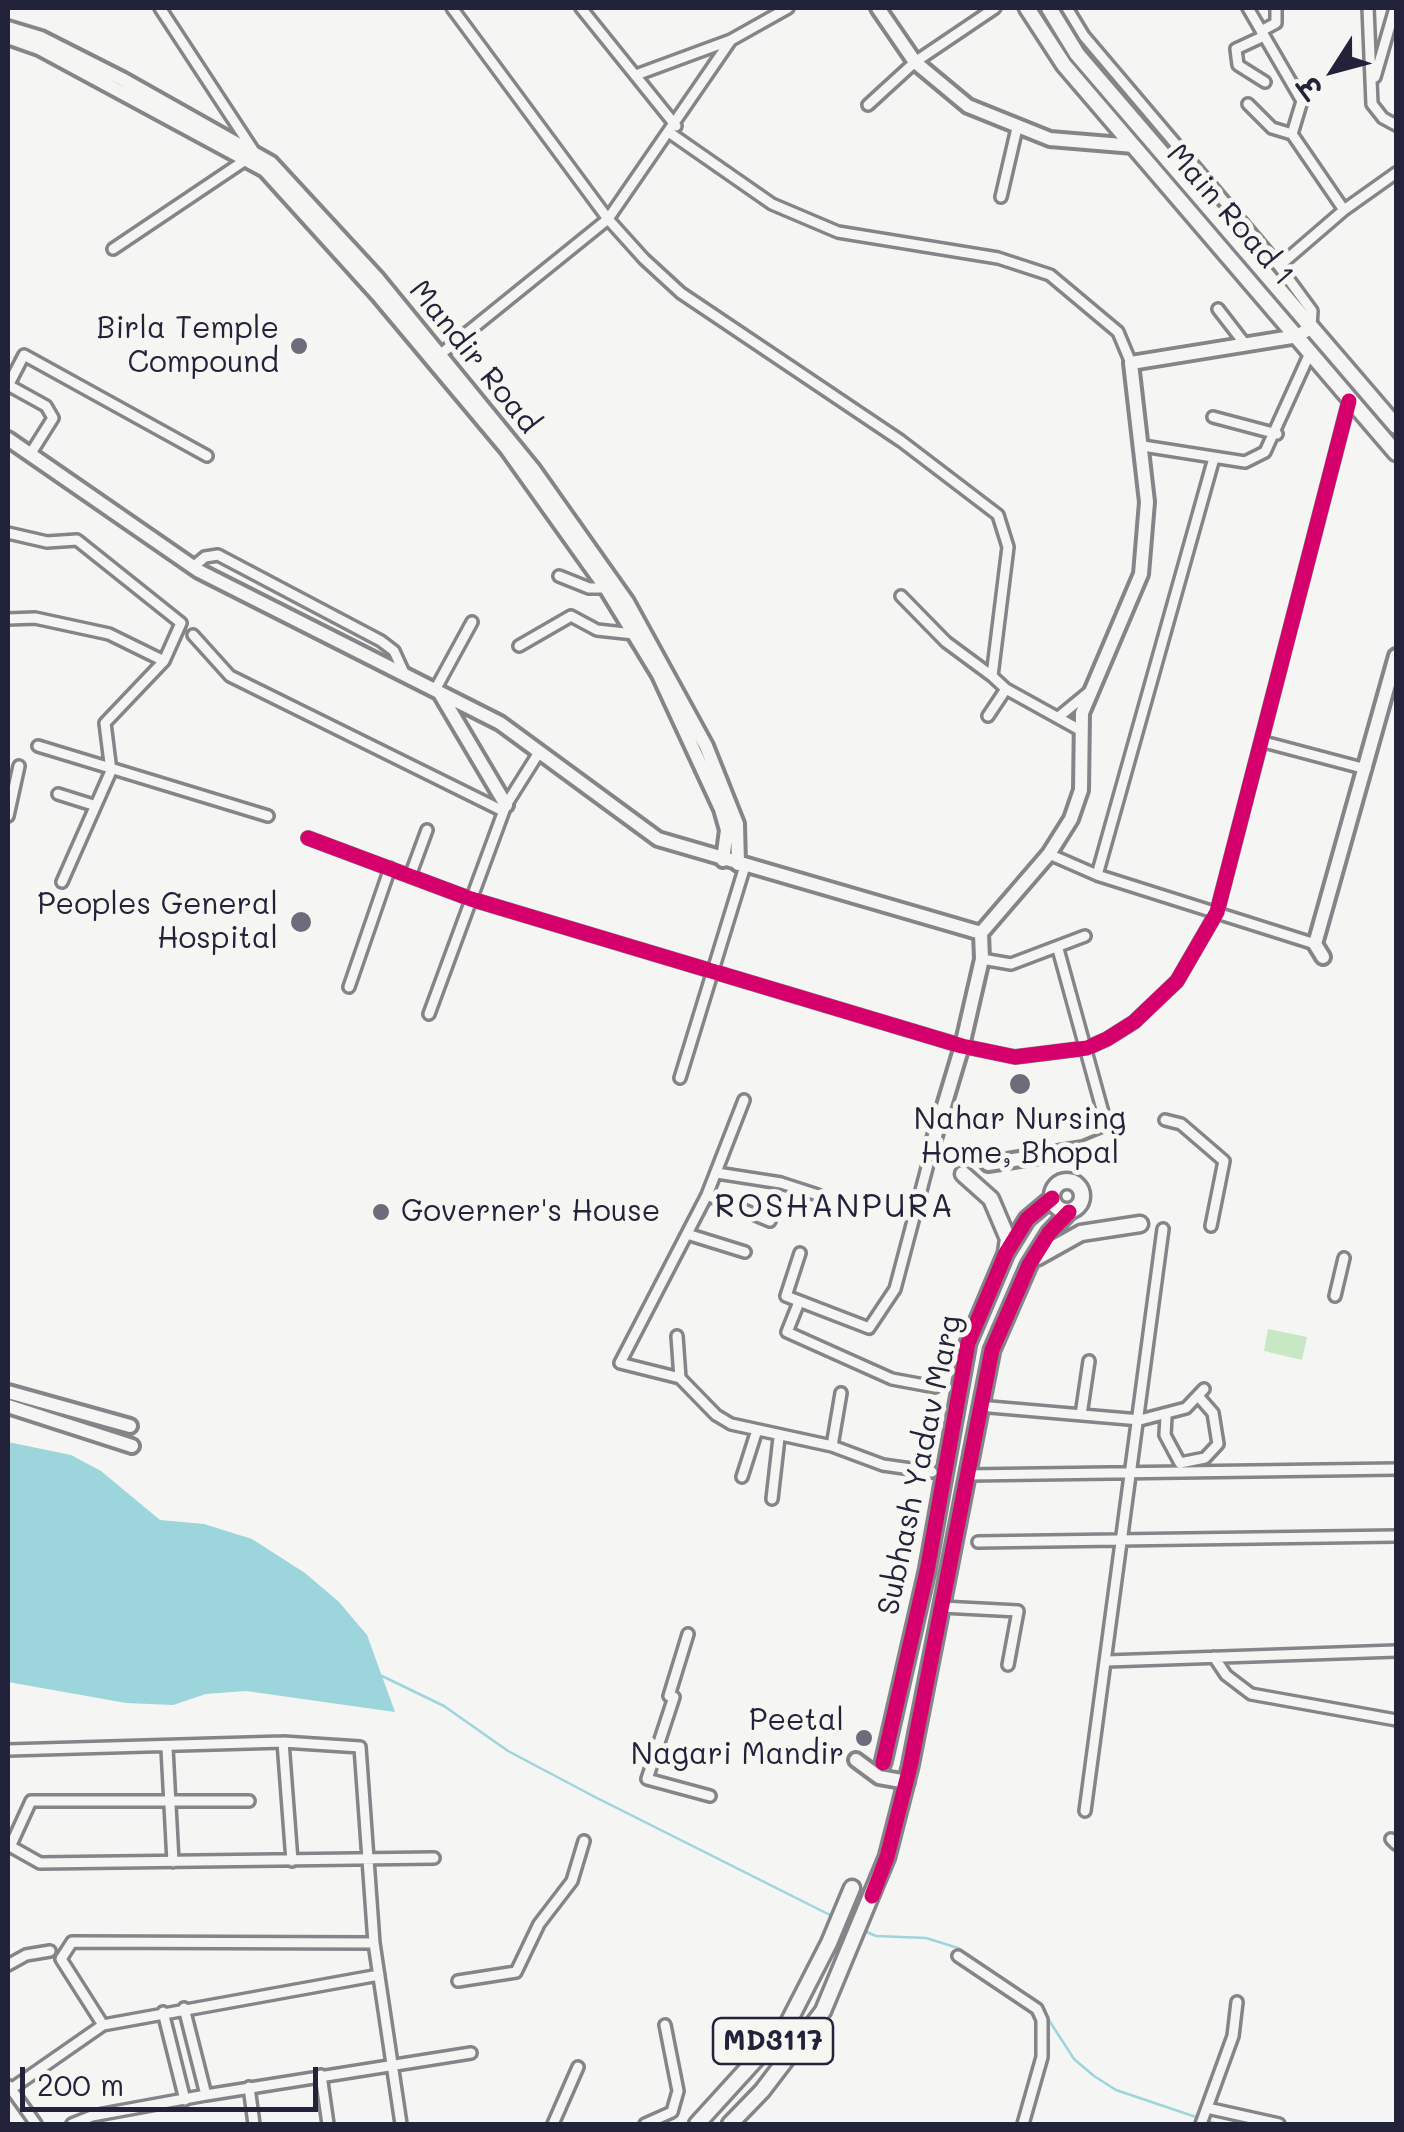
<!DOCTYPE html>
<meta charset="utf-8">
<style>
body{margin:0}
#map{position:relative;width:1404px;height:2132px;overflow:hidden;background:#f5f5f3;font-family:Mali,"Playpen Sans Deva",sans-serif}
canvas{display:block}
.frame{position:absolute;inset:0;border:10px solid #22223b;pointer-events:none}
.north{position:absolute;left:1284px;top:20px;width:100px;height:100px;-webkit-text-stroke:8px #f6f6f2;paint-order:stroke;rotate:234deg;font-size:28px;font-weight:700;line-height:40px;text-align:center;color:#22223b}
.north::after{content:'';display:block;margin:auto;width:35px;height:45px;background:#22223b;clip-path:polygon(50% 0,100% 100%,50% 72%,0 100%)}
.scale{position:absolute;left:20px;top:2067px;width:298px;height:45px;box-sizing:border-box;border:5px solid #22223b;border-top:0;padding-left:12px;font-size:30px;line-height:35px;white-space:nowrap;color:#22223b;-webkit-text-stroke:8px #f6f6f2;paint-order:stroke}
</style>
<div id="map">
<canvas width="1404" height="2132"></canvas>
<div class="frame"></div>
<div class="north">उ</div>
<div class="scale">200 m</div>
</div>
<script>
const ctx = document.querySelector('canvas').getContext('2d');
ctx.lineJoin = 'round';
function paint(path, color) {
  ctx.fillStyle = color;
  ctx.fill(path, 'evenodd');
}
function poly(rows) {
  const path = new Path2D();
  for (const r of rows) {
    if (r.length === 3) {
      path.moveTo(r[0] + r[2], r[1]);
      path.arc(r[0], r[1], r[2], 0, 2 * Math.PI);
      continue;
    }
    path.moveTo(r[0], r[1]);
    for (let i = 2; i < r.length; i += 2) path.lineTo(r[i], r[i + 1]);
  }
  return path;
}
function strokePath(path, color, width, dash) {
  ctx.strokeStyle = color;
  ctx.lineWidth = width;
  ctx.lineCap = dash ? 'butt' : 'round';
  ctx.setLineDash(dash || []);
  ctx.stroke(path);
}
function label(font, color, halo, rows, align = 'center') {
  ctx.font = font + ' Mali,sans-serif';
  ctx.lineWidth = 10;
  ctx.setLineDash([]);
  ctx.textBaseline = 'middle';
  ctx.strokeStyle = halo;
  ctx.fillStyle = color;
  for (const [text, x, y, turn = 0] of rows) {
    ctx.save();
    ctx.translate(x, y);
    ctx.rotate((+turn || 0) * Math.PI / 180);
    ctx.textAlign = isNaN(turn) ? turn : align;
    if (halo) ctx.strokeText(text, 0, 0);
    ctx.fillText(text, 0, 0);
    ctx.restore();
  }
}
paint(poly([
 [1268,1329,1307,1337,1302,1360,1264,1351]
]), '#c8e7c5');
paint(poly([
 [8,1442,71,1455,101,1471,160,1520,204,1524,252,1539,305,1573,339,1602,367,1635,395,1712,246,1691,206,1694,173,1705,126,1703,8,1682]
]), '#9dd5dc');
strokePath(poly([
 [382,1676,444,1706,508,1751,595,1797,832,1916],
 [862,1930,876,1936,926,1938,958,1948,1034,2002],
 [1043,2011,1074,2059,1094,2076,1116,2090,1199,2118],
 [1206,2121,1219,2124]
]), '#9dd5dc', 2.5);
const street = poly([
 [160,8,253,150],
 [452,8,608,219,644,259,681,293,901,441,998,515,1008,547,992,676,1006,689,1080,730],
 [581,8,676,126],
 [1067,8,1084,36,1279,266,1312,311,1311,327],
 [1248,8,1302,101,1292,134,1344,210],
 [1368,8,1372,104,1383,118,1396,125],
 [1261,31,1276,23,1276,8],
 [1264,36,1236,49,1238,65,1265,82],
 [636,75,731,40,788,8],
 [1375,77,1395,8],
 [1248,104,1272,128,1292,134],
 [868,105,915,62,995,8],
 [670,133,772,204,838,232,998,258,1050,275,1118,332,1131,363],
 [1001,197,1017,128],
 [113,249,247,159],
 [1279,266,1344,210,1396,173],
 [1218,309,1245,344],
 [442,353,608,219,731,40],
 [8,385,46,406,53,418,31,453],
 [8,386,24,355,207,456],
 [1213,417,1277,434],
 [1143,446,1245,462,1265,452,1310,353],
 [8,533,47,542,77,540,181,623,164,661,105,723,111,771,62,882],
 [193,567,205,557,218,555,381,641,394,651,405,675],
 [559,576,589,588,606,588],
 [901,596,946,642,992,676],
 [8,619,35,618,109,634,164,661],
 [193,635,230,676,503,811],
 [519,646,571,616,597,630,634,634],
 [435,690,472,622],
 [1061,715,1089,692],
 [988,716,1006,689],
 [1264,742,1366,769],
 [38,746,268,816],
 [58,794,93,805],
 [8,816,19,766],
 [308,838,471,899,962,1046,1015,1057,1087,1048,1107,1039,1134,1022,1177,981,1217,912,1349,401],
 [1049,854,1097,875,1315,944],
 [1097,875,1214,458],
 [410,876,427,830],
 [1058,949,1110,1138],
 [982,959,1011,964,1085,936],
 [349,987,390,868],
 [429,1014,506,805,538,754],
 [680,1078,745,866],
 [744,1100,707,1195,620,1363,680,1378,716,1415,731,1424,832,1446,883,1465,932,1472],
 [1165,1120,1181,1124,1224,1161,1211,1226],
 [717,1173,781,1183,818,1195],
 [707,1195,770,1221],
 [687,1234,745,1252],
 [800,1253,786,1296,869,1328,895,1289,928,1164],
 [1335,1296,1344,1258],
 [799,1302,787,1332,892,1379,935,1387],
 [677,1336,680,1378],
 [990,1407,1140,1420,1186,1408,1204,1389],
 [1081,1415,1089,1361],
 [1166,1416,1165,1435,1180,1463,1205,1458,1218,1444,1213,1413,1199,1397],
 [832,1446,841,1393],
 [968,1475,1396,1469],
 [742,1477,757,1430],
 [772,1499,779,1438],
 [978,1542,1396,1536],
 [942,1607,1018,1611,1008,1665],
 [1214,1657,1226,1675,1251,1694,1396,1720],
 [1107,1661,1396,1651],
 [669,1696,688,1634],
 [674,1697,647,1779,710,1796],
 [283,1742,292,1861],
 [167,1748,173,1862],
 [8,1750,283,1742,360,1747,374,1943,401,2124],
 [1085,1811,1163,1229],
 [1391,1839,1396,1844],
 [8,1845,40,1863,434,1858],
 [10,1847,31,1801,249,1801],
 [958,1956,1037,2009,1042,2020,1042,2057,1023,2124],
 [8,1965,26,1955,50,1951],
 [458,1981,516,1972,539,1924,572,1881,584,1841],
 [184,2008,206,2095],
 [163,2012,185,2100],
 [103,2025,61,1959,72,1942,374,1943],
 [321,2075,328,2124],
 [9,2086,36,2124],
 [249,2087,254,2124],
 [11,2089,103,2025,379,1975],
 [1207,2108,1279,2124],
 [72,2124,92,2116,206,2095,471,2053],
 [553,2124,578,2067],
 [645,2124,672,2112,678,2091,665,2025],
 [1201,2124,1233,2036,1237,2002]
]);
const secondary = poly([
 [878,8,915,62,968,106,1050,139,1134,146],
 [8,28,41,38,122,79,271,163,377,278,533,469,627,602,706,746,737,824,738,864],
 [8,37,39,48,265,170,378,295,507,449,606,588,659,675,721,809,727,830,723,860],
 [8,439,199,571,500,723,658,839,981,933],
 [441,695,506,805],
 [1323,957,1315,944,1396,656],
 [931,1149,962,1046,982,959,981,933,1049,854,1071,819,1081,790,1082,713,1141,574,1147,502,1131,363,1298,336,1311,327],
 [988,1164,1083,1149,1110,1138],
 [8,1392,130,1426],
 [8,1406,132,1446],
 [856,1760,879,1777,907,1782]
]);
const primary = poly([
 [1027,8,1064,65,1396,453],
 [1049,8,1077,54,1396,426],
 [963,1174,991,1199,1008,1239,1006,1252],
 [1067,1196,15],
 [1038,1257,1081,1233,1140,1224],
 [883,1763,927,1571,968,1343,1006,1253,1027,1219,1052,1198],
 [697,2124,787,2025,829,1943,852,1888],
 [730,2124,762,2091,823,2011,887,1857,910,1767,992,1350,1029,1265,1049,1233,1069,1212]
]);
strokePath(street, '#858589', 16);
strokePath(secondary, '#858589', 20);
strokePath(primary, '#858589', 21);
strokePath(street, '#f5f5f3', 9);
strokePath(secondary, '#f5f5f3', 12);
strokePath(primary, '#f5f5f3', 14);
strokePath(poly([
 [308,838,471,899,962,1046,1015,1057,1087,1048,1107,1039,1134,1022,1177,981,1217,912,1349,401],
 [883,1763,927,1571,968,1343,1006,1253,1027,1219,1052,1198],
 [872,1896,887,1857,910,1767,992,1350,1029,1265,1049,1233,1069,1212]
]), '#d6006c', 15);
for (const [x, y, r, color] of [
 [299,346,10,"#6c6c7b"],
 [301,922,12,"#6c6c7b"],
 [1020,1084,12,"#6c6c7b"],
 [381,1212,10,"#6c6c7b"],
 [864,1738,10,"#6c6c7b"]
]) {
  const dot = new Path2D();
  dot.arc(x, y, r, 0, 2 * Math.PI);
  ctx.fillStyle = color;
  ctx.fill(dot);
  strokePath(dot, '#f6f6f2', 4);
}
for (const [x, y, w] of [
 [773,2041,120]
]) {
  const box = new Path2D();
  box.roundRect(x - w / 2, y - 23, w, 46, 8);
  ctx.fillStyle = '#f6f6f2';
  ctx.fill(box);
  strokePath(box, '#22223b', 2.5);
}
label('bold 28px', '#22223b', null, [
 ["MD3117",773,2041]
]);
label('30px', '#22223b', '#f6f6f2', [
 ["Main Road 1",1230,215,49],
 ["Mandir Road",474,357,51],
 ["Subhash Yadav Marg",920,1465,-78]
]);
label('30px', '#22223b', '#f6f6f2', [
 ["Birla Temple",279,329],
 ["Compound",279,363],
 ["Peoples General",278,905],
 ["Hospital",278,939],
 ["Nahar Nursing",1020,1120,"center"],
 ["Home, Bhopal",1020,1154,"center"],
 ["Governer's House",401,1212,"left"],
 ["Peetal",844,1721],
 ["Nagari Mandir",844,1755]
], 'right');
ctx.letterSpacing = '2.5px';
label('32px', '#22223b', '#f6f6f2', [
 ["ROSHANPURA",835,1207]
]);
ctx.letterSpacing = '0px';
</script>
